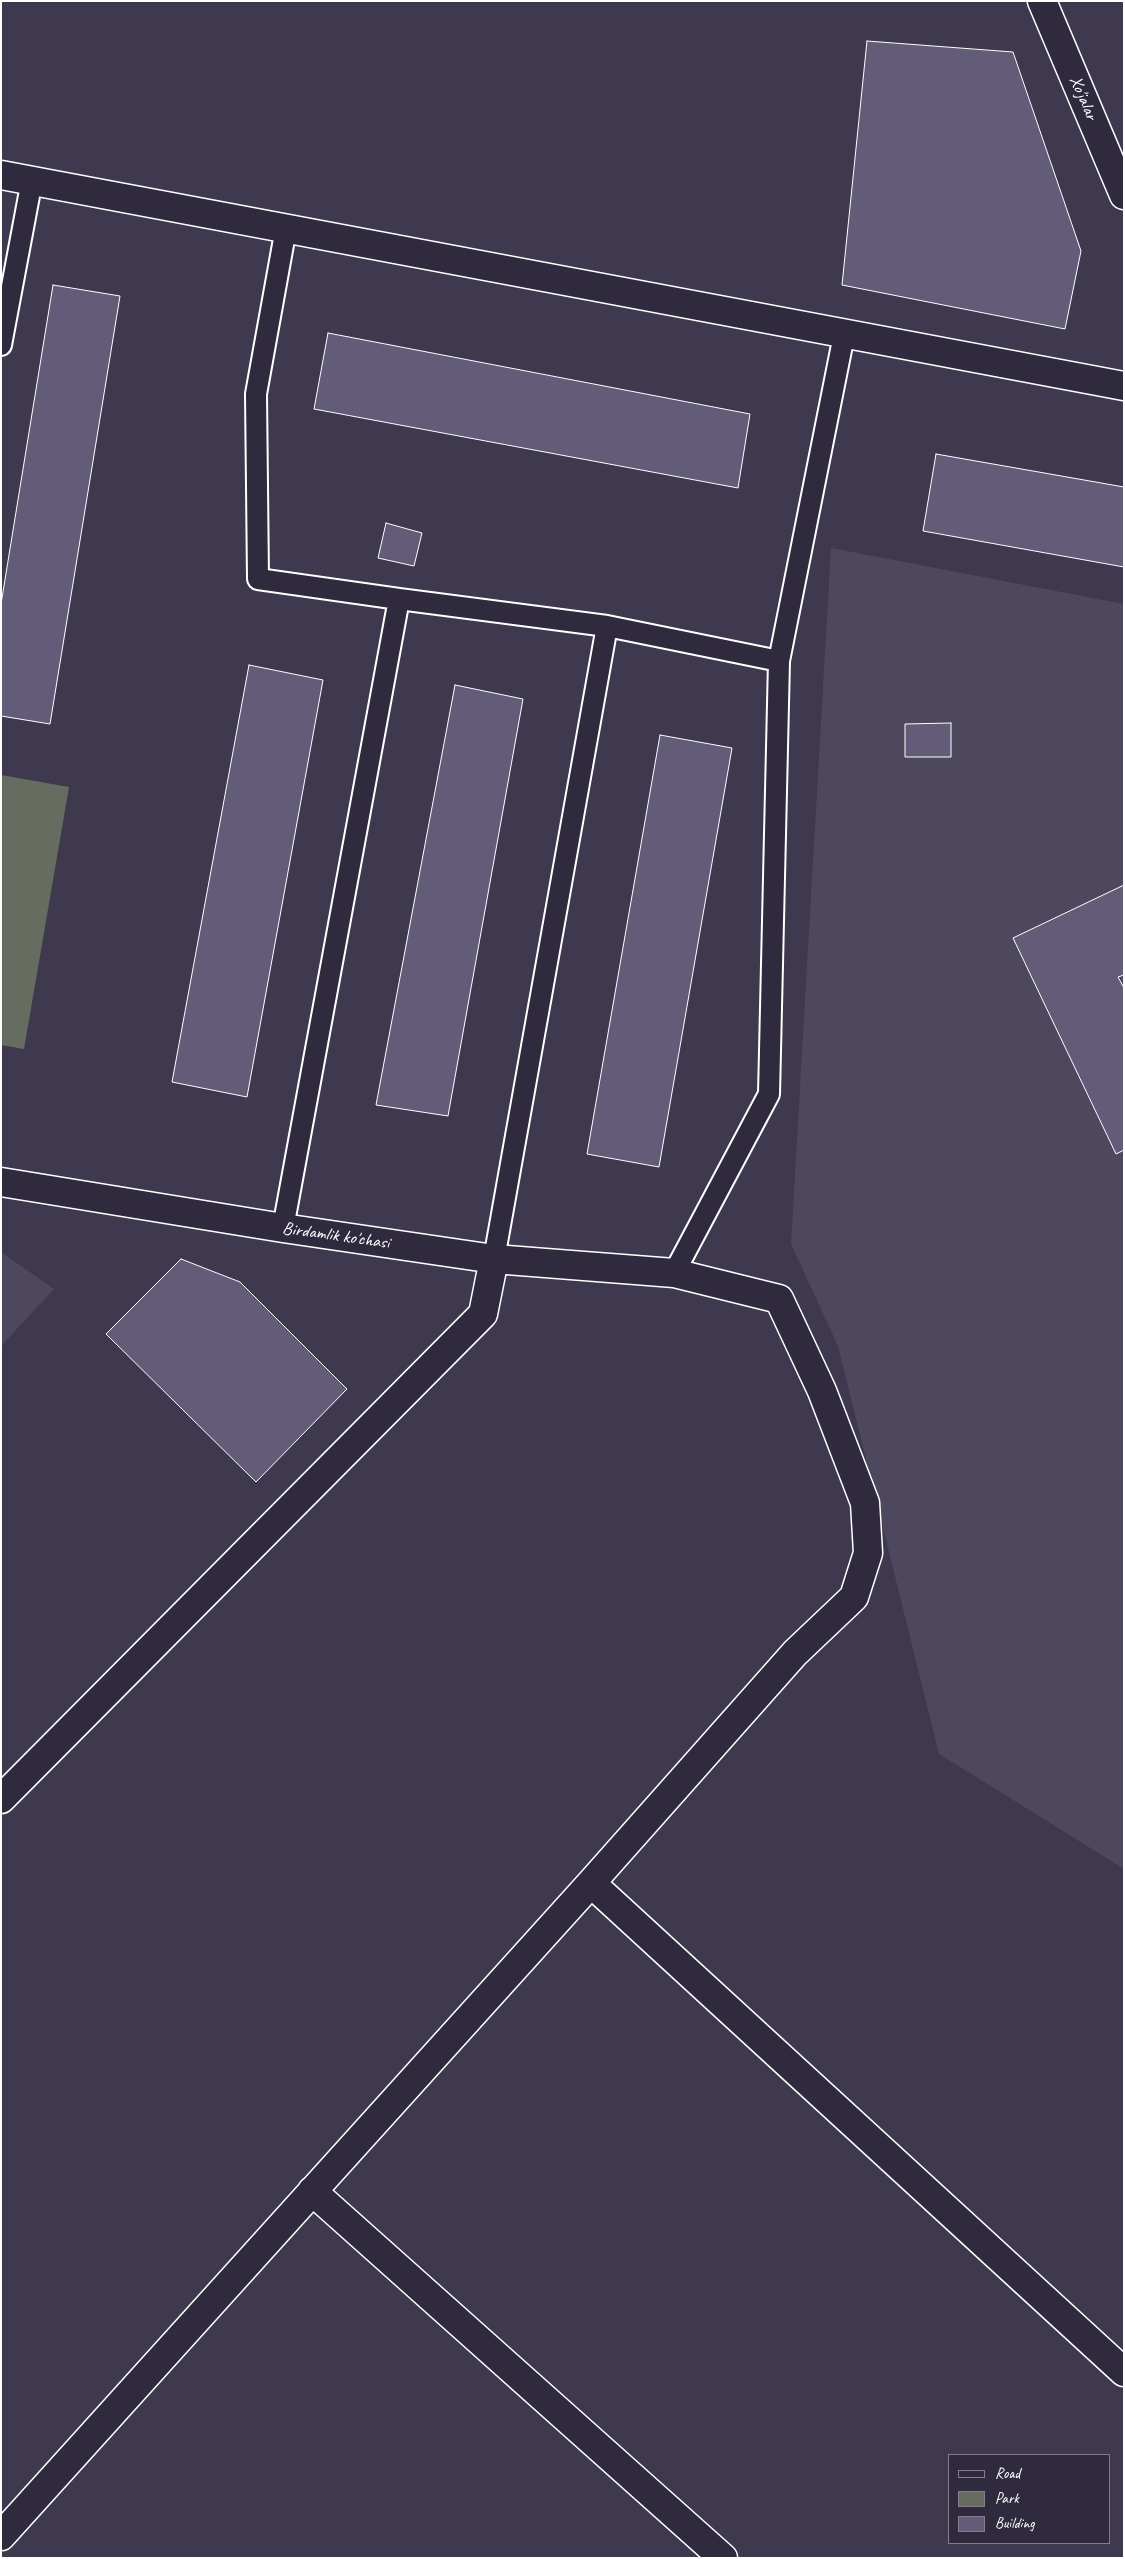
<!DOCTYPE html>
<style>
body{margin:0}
#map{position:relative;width:1125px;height:2559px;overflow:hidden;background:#3f394f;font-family:Caveat,sans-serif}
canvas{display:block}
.frame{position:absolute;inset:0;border:2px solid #fff;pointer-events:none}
.legend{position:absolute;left:948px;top:2454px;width:162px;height:90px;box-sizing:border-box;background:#2f2a3d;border:1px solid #827f8b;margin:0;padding:6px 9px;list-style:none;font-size:15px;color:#fff}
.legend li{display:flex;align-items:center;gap:10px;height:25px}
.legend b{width:25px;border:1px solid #827f8b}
</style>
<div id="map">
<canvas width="1125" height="2559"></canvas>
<div class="frame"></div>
<ul class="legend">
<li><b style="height:6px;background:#2f2a3d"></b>Road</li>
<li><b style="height:14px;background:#666c5f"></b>Park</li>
<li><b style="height:14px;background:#635c79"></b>Building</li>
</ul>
</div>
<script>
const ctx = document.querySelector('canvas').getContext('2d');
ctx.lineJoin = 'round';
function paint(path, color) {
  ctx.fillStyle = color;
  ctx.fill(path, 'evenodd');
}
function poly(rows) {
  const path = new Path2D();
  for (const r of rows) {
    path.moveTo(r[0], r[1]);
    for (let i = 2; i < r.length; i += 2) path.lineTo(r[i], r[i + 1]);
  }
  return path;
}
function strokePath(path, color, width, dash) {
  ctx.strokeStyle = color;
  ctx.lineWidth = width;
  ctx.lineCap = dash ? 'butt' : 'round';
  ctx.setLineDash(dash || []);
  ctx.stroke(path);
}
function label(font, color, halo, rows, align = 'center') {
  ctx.font = font + ' Caveat,sans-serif';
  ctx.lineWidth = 4;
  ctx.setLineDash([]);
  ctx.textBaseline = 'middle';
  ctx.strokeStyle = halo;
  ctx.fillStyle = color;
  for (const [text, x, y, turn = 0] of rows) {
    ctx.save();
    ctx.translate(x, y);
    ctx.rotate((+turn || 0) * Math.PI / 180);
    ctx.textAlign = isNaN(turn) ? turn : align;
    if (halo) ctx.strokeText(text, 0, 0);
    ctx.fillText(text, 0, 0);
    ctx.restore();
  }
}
paint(poly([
 [831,548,1124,604,1124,1869,939,1754,838,1346,791,1244],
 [1,1252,54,1289,1,1346]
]), '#4e485f');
paint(poly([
 [1,775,69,787,24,1049,1,1045]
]), '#666c5f');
const building = poly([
 [867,41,1013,52,1081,251,1065,329,842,285,867,41],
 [53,285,120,296,50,724,1,716,1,604,53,285],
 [328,333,750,414,738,488,314,409,328,333],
 [936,454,1124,487,1124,567,923,531,936,454],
 [386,523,422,533,414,566,378,558,386,523],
 [249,665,323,680,247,1097,172,1082,249,665],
 [455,685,523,699,448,1116,376,1105,455,685],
 [951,723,951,757,905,757,905,724,951,723],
 [660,735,732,748,659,1167,587,1154,660,735],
 [1124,885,1124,975,1118,977,1124,988,1124,1150,1116,1154,1013,938,1124,885],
 [181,1259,240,1282,347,1389,256,1482,106,1334,181,1259]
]);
paint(building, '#635c79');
strokePath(building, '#fff', 1);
const lane = poly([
 [286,228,256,394,258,579,399,599],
 [1,345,32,180],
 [283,1228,399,599,607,626,779,661,844,335],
 [494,1259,607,626],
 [674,1273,769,1094,779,661]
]);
const street = poly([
 [1042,1,1124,195],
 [1,1182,283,1228,494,1259,674,1273,779,1299,822,1391,865,1503,868,1553,854,1597,795,1653,591,1883,1,2536],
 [1,1799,483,1314,494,1259],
 [591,1883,1124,2372],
 [312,2191,723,2558]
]);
const secondary = poly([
 [1,175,1124,386]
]);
strokePath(lane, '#fff', 24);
strokePath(street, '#fff', 31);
strokePath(secondary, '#fff', 31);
strokePath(lane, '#2f2a3d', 20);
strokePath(street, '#2f2a3d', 28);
strokePath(secondary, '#2f2a3d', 28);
label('18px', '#fff', '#2f2a3d', [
 ["Xo'jalar",1083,98,67],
 ["Birdamlik ko'chasi",336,1236,8]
]);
</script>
